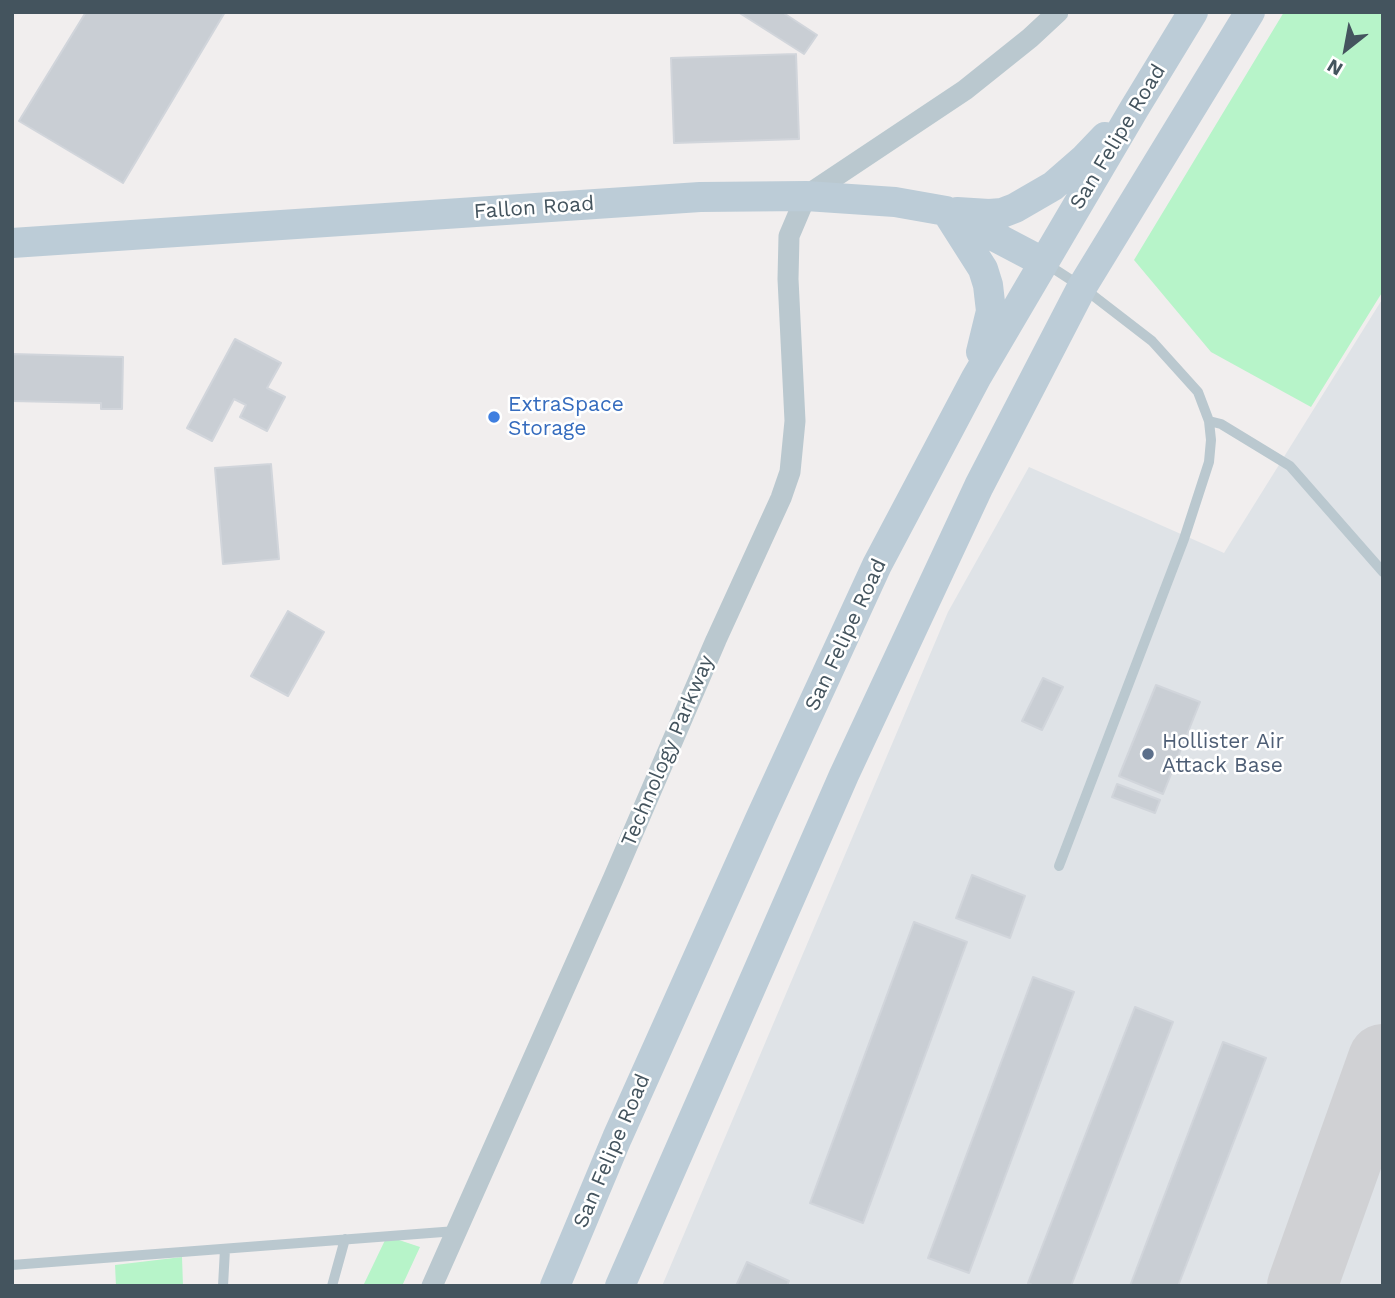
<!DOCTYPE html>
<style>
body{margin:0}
#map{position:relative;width:1395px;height:1298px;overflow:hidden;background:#f1eeee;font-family:"Work Sans",sans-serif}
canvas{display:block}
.frame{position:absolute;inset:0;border:14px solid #44545e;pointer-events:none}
.north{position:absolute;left:1311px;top:14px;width:70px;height:70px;-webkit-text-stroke:5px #fff;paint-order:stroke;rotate:211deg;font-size:19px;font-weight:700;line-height:28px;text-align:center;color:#44545e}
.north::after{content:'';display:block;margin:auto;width:24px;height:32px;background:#44545e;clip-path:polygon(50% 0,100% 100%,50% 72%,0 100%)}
</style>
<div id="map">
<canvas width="1395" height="1298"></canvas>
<div class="frame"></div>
<div class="north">N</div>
</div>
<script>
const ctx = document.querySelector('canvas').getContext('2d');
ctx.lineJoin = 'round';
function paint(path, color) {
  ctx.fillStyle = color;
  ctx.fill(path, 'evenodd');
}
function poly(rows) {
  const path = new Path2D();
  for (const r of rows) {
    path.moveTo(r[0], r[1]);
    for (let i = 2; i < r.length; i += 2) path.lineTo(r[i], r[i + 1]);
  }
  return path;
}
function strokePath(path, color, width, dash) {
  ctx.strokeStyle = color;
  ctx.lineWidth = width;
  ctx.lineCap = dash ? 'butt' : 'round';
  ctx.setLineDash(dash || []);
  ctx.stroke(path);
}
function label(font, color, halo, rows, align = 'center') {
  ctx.font = font + ' "Work Sans",sans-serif';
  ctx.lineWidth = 5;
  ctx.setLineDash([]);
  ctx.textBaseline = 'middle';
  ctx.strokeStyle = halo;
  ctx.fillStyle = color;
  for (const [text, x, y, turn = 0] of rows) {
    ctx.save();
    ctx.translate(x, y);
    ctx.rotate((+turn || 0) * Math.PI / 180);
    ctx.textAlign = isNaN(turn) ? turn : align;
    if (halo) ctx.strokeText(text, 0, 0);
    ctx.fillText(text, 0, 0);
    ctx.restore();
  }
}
paint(poly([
 [1383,298,1383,1286,662,1286,948,612,1029,467,1224,553]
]), '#dfe3e7');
paint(poly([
 [1284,12,1383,12,1383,291,1311,407,1211,352,1134,260],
 [387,1236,420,1247,402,1286,363,1286],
 [182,1257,183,1286,116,1286,115,1265]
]), '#b7f4c9');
strokePath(poly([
 [1302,1286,1383,1059]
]), '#d0d1d4', 70);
const building = poly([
 [86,12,225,12,123,183,19,121,86,12],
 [738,12,782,12,817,35,804,54,738,12],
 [796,54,799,139,674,143,671,58,796,54],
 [235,339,281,363,267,388,285,397,267,431,240,417,246,405,234,399,212,441,187,428,235,339],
 [12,354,123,357,122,409,101,409,101,403,12,401,12,354],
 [271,464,279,559,223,564,215,468,271,464],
 [288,611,324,632,288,696,251,676,288,611],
 [1043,678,1063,687,1042,730,1022,721,1043,678],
 [1156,685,1200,702,1163,794,1119,776,1156,685],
 [1117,784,1160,800,1155,813,1112,797,1117,784],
 [972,875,1025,896,1010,938,956,918,972,875],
 [914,922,967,942,863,1223,810,1203,914,922],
 [1033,977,1074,992,969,1273,928,1258,1033,977],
 [1135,1007,1173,1022,1071,1286,1034,1286,1028,1283,1135,1007],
 [1223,1042,1266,1058,1178,1286,1130,1286,1223,1042],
 [747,1262,789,1281,787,1286,736,1286,747,1262]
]);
paint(building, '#c9ced4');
strokePath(building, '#d1d5db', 2);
strokePath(poly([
 [1045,263,1082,287,1152,341,1198,392,1209,421,1211,440,1209,462,1184,539,1059,866],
 [1209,421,1221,424,1290,466,1383,572],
 [12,1265,456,1231],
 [223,1286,225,1249],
 [332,1286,345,1239]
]), '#bac8cf', 10);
strokePath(poly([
 [432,1286,613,879,716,640,781,498,790,472,795,421,788,279,789,236,806,196,965,90,1030,38,1058,12]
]), '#bac8cf', 21);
strokePath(poly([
 [957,212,989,214,1002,213,1015,208,1053,186,1084,159,1105,137],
 [948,214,983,269,988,285,991,311,981,352],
 [12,243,700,197,806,196,895,202,946,211,1043,262],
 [555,1286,617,1138,761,817,877,565,976,378,1134,109,1193,12],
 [620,1286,844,775,979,486,1082,287,1250,12]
]), '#bcccd7', 30);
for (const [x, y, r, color] of [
 [494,417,7,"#3f7fe0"],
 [1148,754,7,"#5c6f8a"]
]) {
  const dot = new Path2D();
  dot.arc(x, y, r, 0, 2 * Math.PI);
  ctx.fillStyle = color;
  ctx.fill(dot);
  strokePath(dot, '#fff', 2.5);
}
label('21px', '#44545e', '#fff', [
 ["San Felipe Road",1118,137,-59],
 ["Fallon Road",534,208,-4],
 ["San Felipe Road",846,635,-65],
 ["Technology Parkway",668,751,-67],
 ["San Felipe Road",612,1151,-67]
]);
label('21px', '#366cbe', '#fff', [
 ["ExtraSpace",508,405],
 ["Storage",508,429]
], 'left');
label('21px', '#4e5e75', '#fff', [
 ["Hollister Air",1162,742],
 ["Attack Base",1162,766]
], 'left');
</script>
